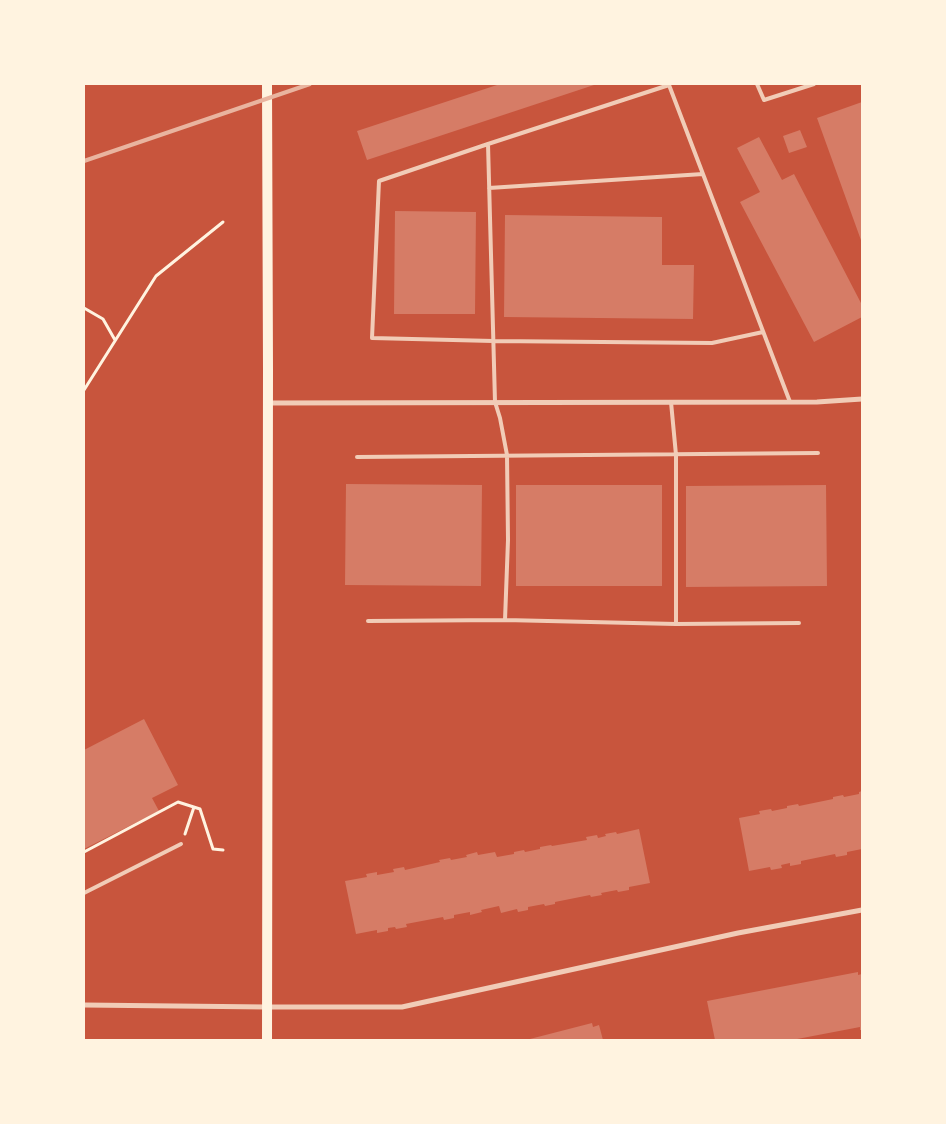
<!DOCTYPE html>
<style>
body{margin:0}
#map{position:relative;width:946px;height:1124px;overflow:hidden;background:#c8553d;font-family:Literata,serif}
canvas{display:block}
.frame{position:absolute;inset:0;border:85px solid #fff3e0;pointer-events:none}
</style>
<div id="map">
<canvas width="946" height="1124"></canvas>
<div class="frame"></div>
</div>
<script>
const ctx = document.querySelector('canvas').getContext('2d');
ctx.lineJoin = 'round';
function paint(path, color) {
  ctx.fillStyle = color;
  ctx.fill(path, 'evenodd');
}
function poly(rows) {
  const path = new Path2D();
  for (const r of rows) {
    path.moveTo(r[0], r[1]);
    for (let i = 2; i < r.length; i += 2) path.lineTo(r[i], r[i + 1]);
  }
  return path;
}
function strokePath(path, color, width, dash) {
  ctx.strokeStyle = color;
  ctx.lineWidth = width;
  ctx.lineCap = dash ? 'butt' : 'round';
  ctx.setLineDash(dash || []);
  ctx.stroke(path);
}
paint(poly([
 [500,84,597,84,367,160,357,131],
 [862,102,862,243,817,118],
 [800,130,807,147,789,153,783,136],
 [759,137,782,180,794,174,862,305,862,317,814,342,740,202,760,192,737,148],
 [395,211,476,212,475,314,394,314],
 [505,215,662,217,662,265,694,265,693,319,504,317],
 [346,484,482,485,481,586,345,585],
 [516,485,662,485,662,586,516,586],
 [826,485,827,586,686,587,686,486],
 [144,719,178,785,152,798,159,811,84,849,84,750],
 [862,791,862,849,847,852,847,855,836,857,835,854,801,861,801,864,790,866,790,863,781,865,782,868,771,870,770,867,749,871,739,818,760,814,759,811,771,809,772,811,787,808,787,806,798,804,799,806,833,799,833,797,843,795,844,797,859,794,859,792],
 [639,829,650,883,629,887,629,890,618,892,617,890,601,893,602,895,591,897,590,895,555,902,555,904,545,906,544,904,528,907,528,910,518,912,517,909,501,913,499,906,481,910,482,912,470,915,470,912,454,915,454,918,444,920,443,917,406,924,407,927,396,929,395,927,388,928,388,931,377,933,377,930,356,934,345,881,367,877,366,874,377,872,377,875,394,872,393,869,404,867,405,870,440,862,439,860,450,858,451,860,467,857,466,855,477,852,478,855,495,852,497,857,514,854,514,852,524,850,525,852,540,849,540,847,551,845,552,846,587,840,586,837,597,835,598,838,606,836,605,834,616,832,617,834],
 [858,972,858,975,862,974,862,1030,860,1030,860,1027,792,1040,715,1040,707,1001],
 [592,1023,593,1027,599,1025,603,1040,526,1040]
]), '#d67c66');
strokePath(poly([
 [84,308,103,319,115,340],
 [84,390,156,276,223,222],
 [185,834,194,807],
 [84,852,178,802,200,809,213,849,223,850]
]), '#fff3e0', 3);
strokePath(poly([
 [757,84,764,100,814,84],
 [488,144,379,181,372,338,493,341,712,343,763,332],
 [489,188,703,174],
 [671,402,676,455,676,624],
 [357,457,818,453],
 [505,620,676,624,799,623],
 [368,621,505,620,508,540,507,455,500,418,495,402,488,144,669,85,790,402],
 [84,893,181,844]
]), '#f1ccb7', 4);
strokePath(poly([
 [268,403,817,402,862,399],
 [84,1005,267,1007,402,1007,738,933,862,910]
]), '#f1ccb7', 5);
strokePath(poly([
 [267,1040,268,369,267,84]
]), '#fff3e0', 10);
strokePath(poly([
 [84,161,310,84]
]), '#e9b49f', 4);
</script>
